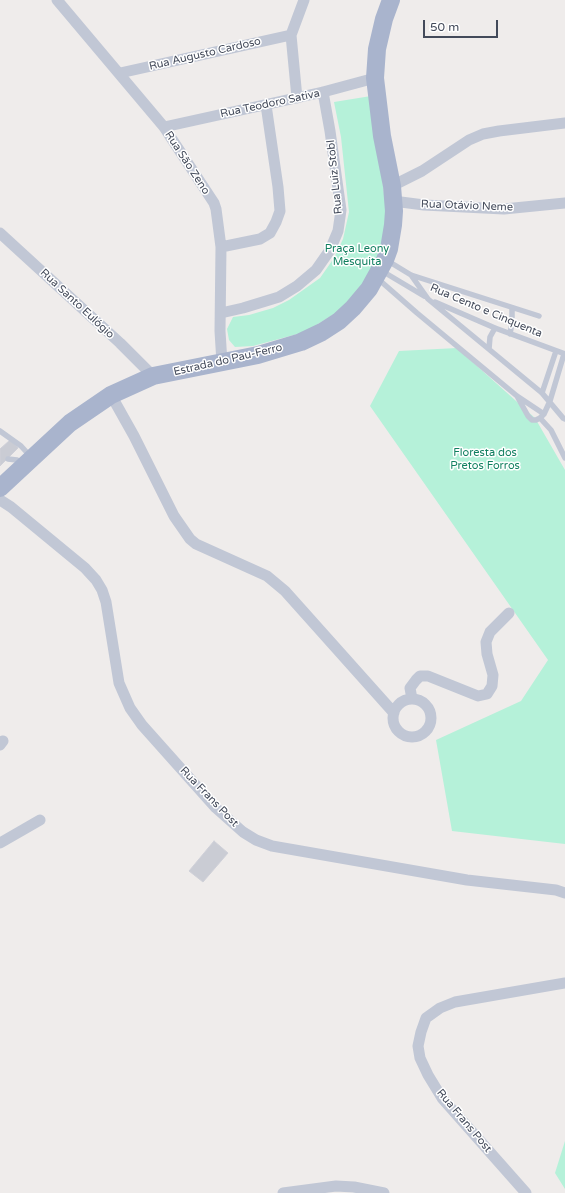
<!DOCTYPE html>
<meta charset="utf-8">
<style>
body{margin:0}
#map{position:relative;width:565px;height:1193px;overflow:hidden;background:#efeceb;font-family:"Varela Round",sans-serif}
canvas{display:block}
.scale{position:absolute;left:423px;top:20px;width:75px;height:18px;box-sizing:border-box;border:2px solid #434a5a;border-top:0;padding-left:5px;font-size:12px;line-height:14px;white-space:nowrap;color:#434a5a;-webkit-text-stroke:3px #fff;paint-order:stroke}
</style>
<div id="map">
<canvas width="565" height="1193"></canvas>
<div class="scale">50 m</div>
</div>
<script>
const ctx = document.querySelector('canvas').getContext('2d');
ctx.lineJoin = 'round';
function paint(path, color) {
  ctx.fillStyle = color;
  ctx.fill(path, 'evenodd');
}
function poly(rows) {
  const path = new Path2D();
  for (const r of rows) {
    if (r.length === 3) {
      path.moveTo(r[0] + r[2], r[1]);
      path.arc(r[0], r[1], r[2], 0, 2 * Math.PI);
      continue;
    }
    path.moveTo(r[0], r[1]);
    for (let i = 2; i < r.length; i += 2) path.lineTo(r[i], r[i + 1]);
  }
  return path;
}
function strokePath(path, color, width, dash) {
  ctx.strokeStyle = color;
  ctx.lineWidth = width;
  ctx.lineCap = dash ? 'butt' : 'round';
  ctx.setLineDash(dash || []);
  ctx.stroke(path);
}
function label(font, color, halo, rows, align = 'center') {
  ctx.font = font + ' "Varela Round",sans-serif';
  ctx.lineWidth = 3;
  ctx.setLineDash([]);
  ctx.textBaseline = 'middle';
  ctx.strokeStyle = halo;
  ctx.fillStyle = color;
  for (const [text, x, y, turn = 0] of rows) {
    ctx.save();
    ctx.translate(x, y);
    ctx.rotate((+turn || 0) * Math.PI / 180);
    ctx.textAlign = isNaN(turn) ? turn : align;
    if (halo) ctx.strokeText(text, 0, 0);
    ctx.fillText(text, 0, 0);
    ctx.restore();
  }
}
paint(poly([
 [371,96,387,216,382,245,370,276,339,311,305,332,253,346,235,347,229,340,227,329,233,317,249,315,273,308,289,300,320,278,334,258,343,239,349,212,341,137,334,102],
 [457,348,535,418,565,470,565,844,452,831,436,740,521,701,548,660,370,406,399,351],
 [565,1141,565,1189,555,1173]
]), '#b5f1d9');
const building = poly([
 [10,440,18,448,0,466,0,449,10,440],
 [214,841,228,853,203,882,189,871,214,841]
]);
paint(building, '#caccd4');
strokePath(building, '#cfd0d8', 1);
strokePath(poly([
 [388,261,411,275,539,316],
 [382,271,424,296],
 [411,275,428,299,542,393,563,418,565,419],
 [377,278,417,313,517,396,544,414],
 [435,302,495,328,565,354],
 [510,334,512,323,512,308],
 [489,349,490,337,495,328],
 [542,393,556,351],
 [517,396,528,416,532,420,536,420,540,418,544,414,550,401,564,354],
 [540,418,551,430,565,458],
 [0,431,21,446,31,457],
 [8,459,17,460,21,465]
]), '#c1c7d5', 5.5);
strokePath(poly([
 [57,0,164,127,214,203,216,209,221,247,220,331,222,363],
 [120,73,291,35],
 [297,98,291,35,304,0],
 [164,127,323,92,375,78],
 [392,186,422,171,469,140,483,134,499,131,565,123],
 [393,201,424,205,504,209,565,203],
 [0,233,120,343,153,376],
 [221,247,260,239,270,233,276,222,280,211,278,187,266,105],
 [221,313,243,308,279,297,297,286,316,270,330,250,338,231,341,210,330,131,323,92],
 [111,395,134,436,174,516,190,539,196,544,267,576,285,591,394,713],
 [0,500,11,507,85,568,96,580,102,590,106,602,119,683,130,708,142,725,216,808,243,832,256,840,272,846,467,880,556,890,565,893],
 [412,718,19],
 [412,699,410,688,416,680,420,676,428,676,478,696,487,694,492,686,493,675,487,654,486,642,490,632,509,613],
 [0,745,3,741],
 [0,843,40,820],
 [283,1193,336,1186,354,1187,384,1193],
 [526,1193,442,1098,428,1075,420,1058,418,1046,421,1032,426,1018,440,1008,455,1002,565,983]
]), '#c1c7d5', 11);
strokePath(poly([
 [0,488,70,423,111,395,153,376,258,355,301,342,322,332,339,321,353,308,369,289,385,260,389,249,393,225,394,211,392,186,382,136,375,78,377,49,384,19,391,0]
]), '#a9b4cd', 18);
label('11px', '#434a5a', '#fff', [
 ["Rua Augusto Cardoso",205,54,-13],
 ["Rua Teodoro Sativa",270,104,-12],
 ["Rua São Zeno",187,163,57],
 ["Rua Luiz Stobl",335,177,-96],
 ["Rua Otávio Neme",467,206,2],
 ["Rua Santo Eulógio",77,304,43],
 ["Rua Cento e Cinquenta",486,311,23],
 ["Estrada do Pau-Ferro",228,360,-13],
 ["Rua Frans Post",209,797,46],
 ["Rua Frans Post",464,1121,50]
]);
label('11px', '#107f5f', '#fff', [
 ["Praça Leony",357,249],
 ["Mesquita",357,262],
 ["Floresta dos",485,453],
 ["Pretos Forros",485,466]
]);
</script>
